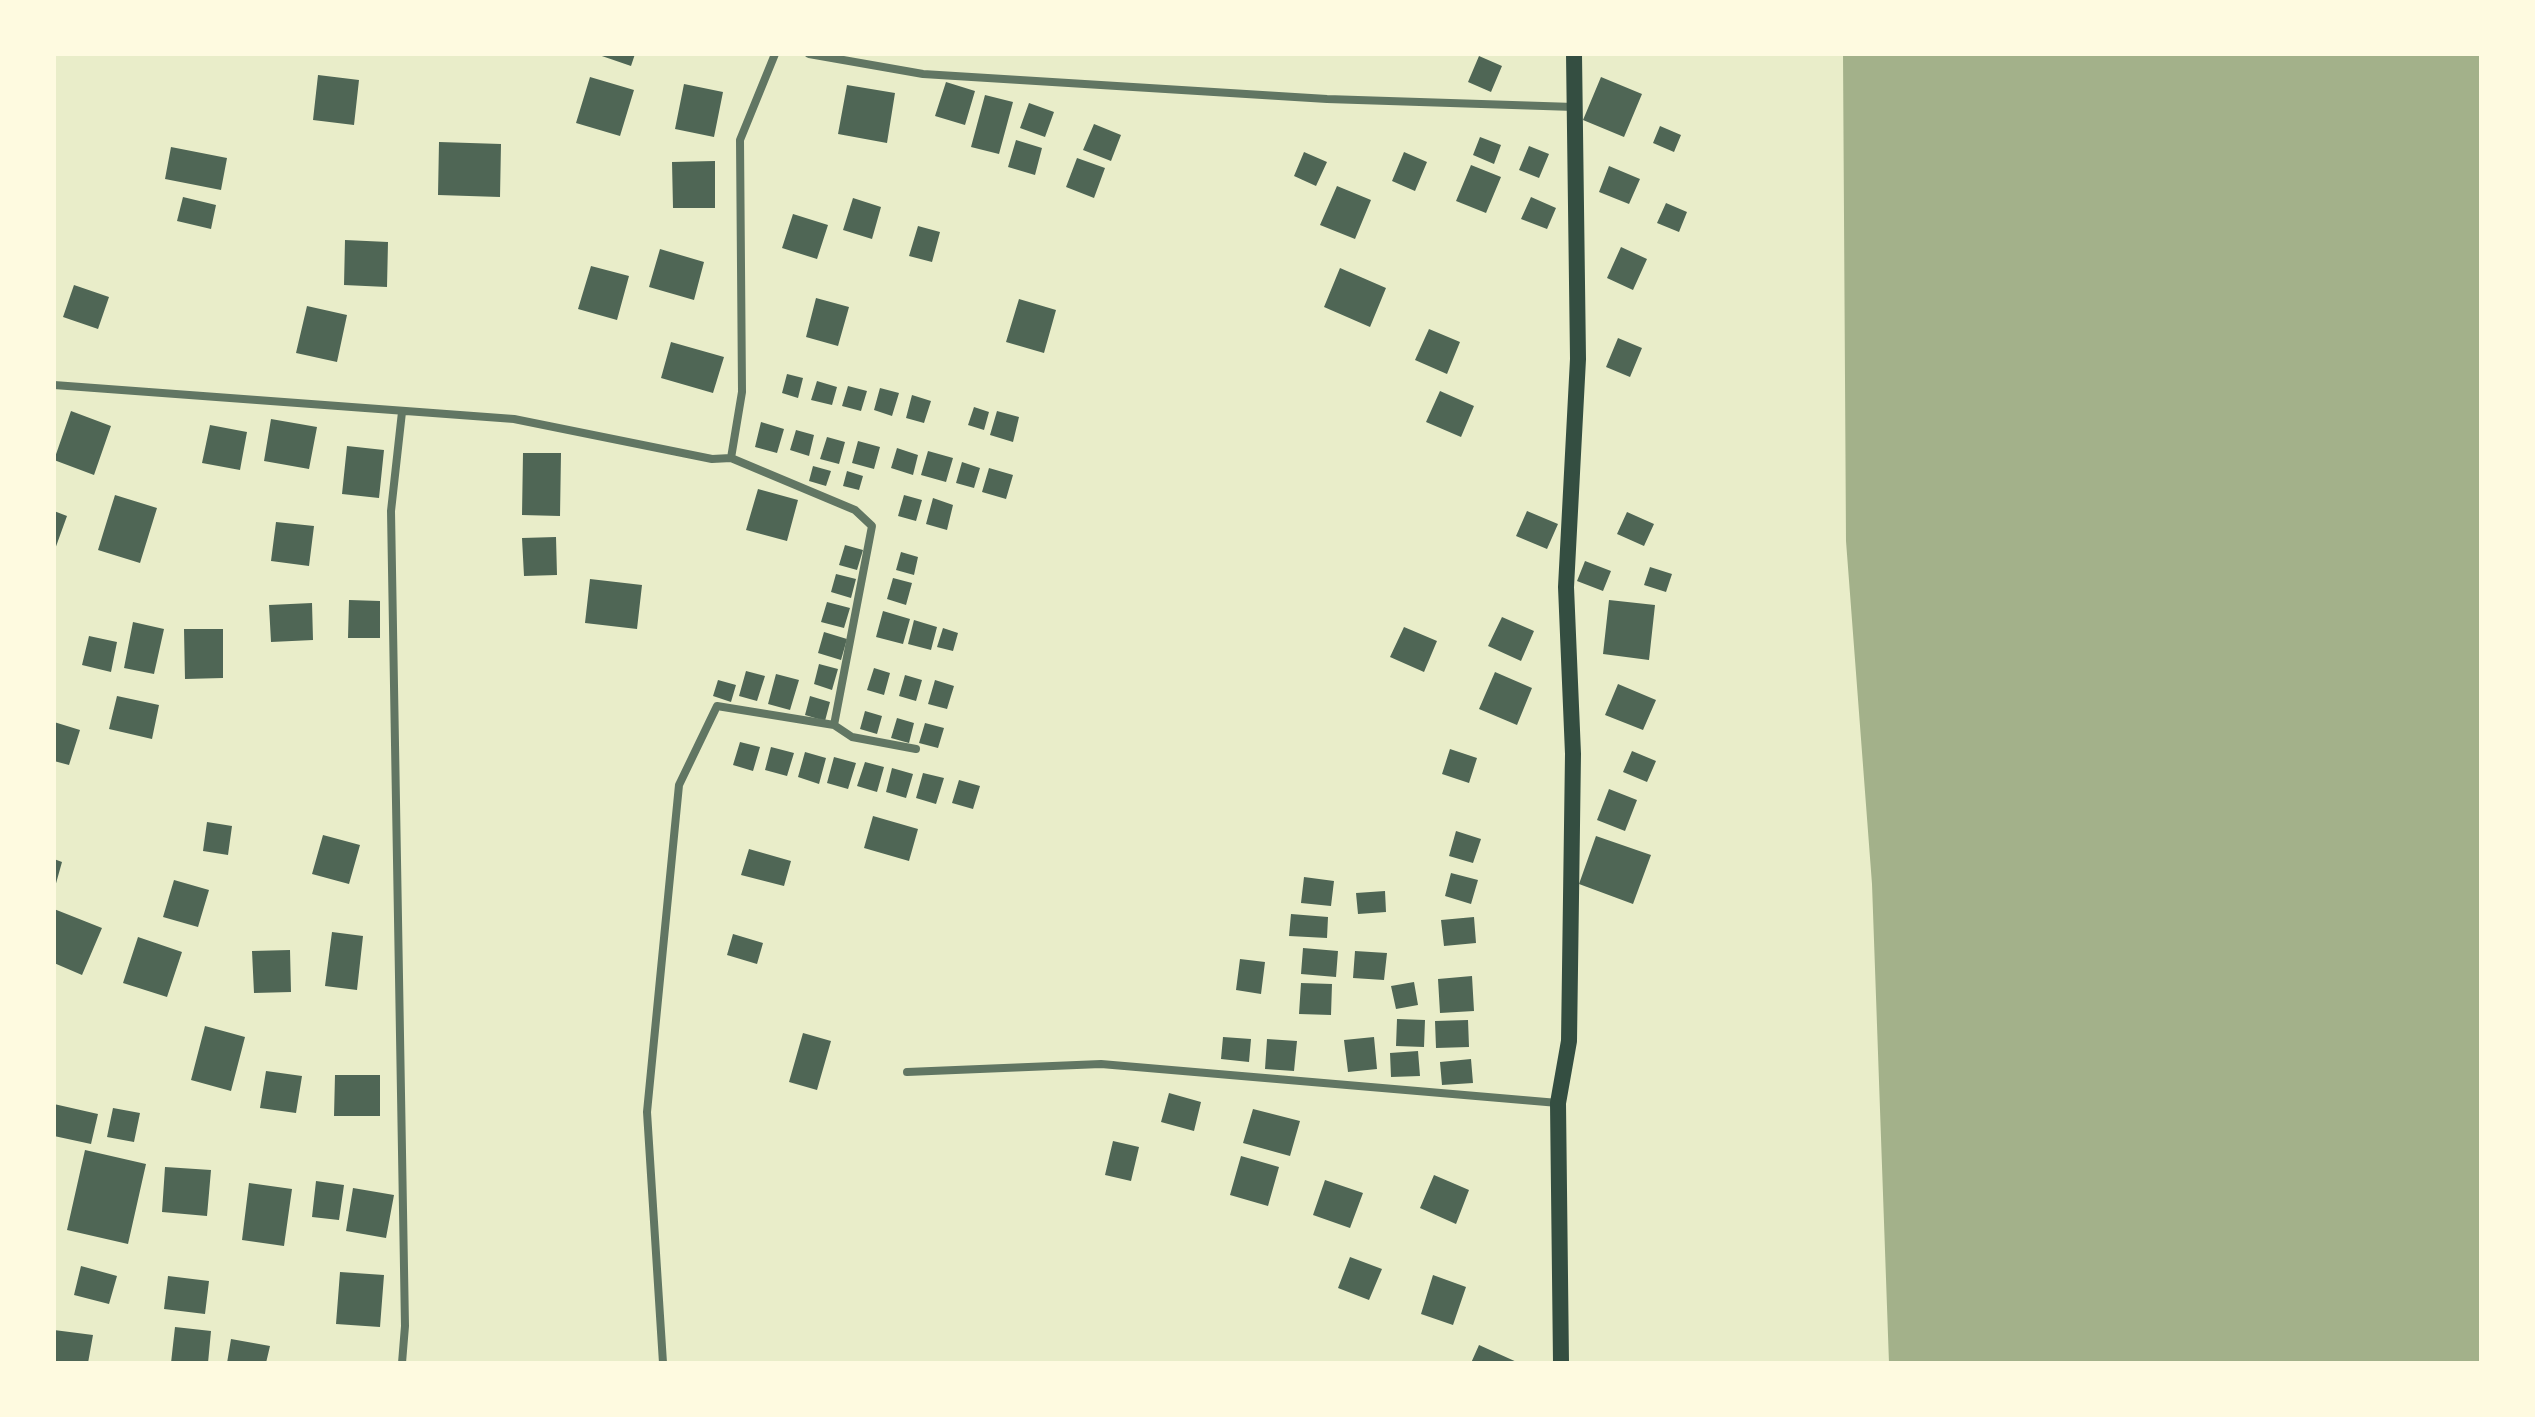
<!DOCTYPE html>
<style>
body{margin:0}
#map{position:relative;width:2535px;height:1417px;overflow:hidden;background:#e9edc9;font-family:Jost,sans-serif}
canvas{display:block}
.frame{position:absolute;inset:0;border:56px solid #fefae0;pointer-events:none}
</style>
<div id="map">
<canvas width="2535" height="1417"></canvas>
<div class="frame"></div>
</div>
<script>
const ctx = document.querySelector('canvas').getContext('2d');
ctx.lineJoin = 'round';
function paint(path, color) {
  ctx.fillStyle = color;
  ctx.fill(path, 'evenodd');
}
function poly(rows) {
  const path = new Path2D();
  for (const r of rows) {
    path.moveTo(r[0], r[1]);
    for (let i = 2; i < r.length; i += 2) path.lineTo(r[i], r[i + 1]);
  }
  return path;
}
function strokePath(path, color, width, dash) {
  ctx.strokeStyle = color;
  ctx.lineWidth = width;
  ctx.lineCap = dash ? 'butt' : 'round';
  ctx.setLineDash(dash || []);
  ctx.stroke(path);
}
paint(poly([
 [1843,54,2481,54,2481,1363,1889,1363,1872,884,1846,541]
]), '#a3b18a');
paint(poly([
 [596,54,635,54,631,66],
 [1479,56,1502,66,1491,92,1468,82],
 [318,75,359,80,354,125,313,120],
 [590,77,634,90,620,136,576,123],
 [1601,77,1642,94,1624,137,1583,120],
 [946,82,975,91,965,125,935,116],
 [684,84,723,92,714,137,675,129],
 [847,85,895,93,887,143,838,134],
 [985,95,1013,102,999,154,971,147],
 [1029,103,1054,112,1045,137,1020,128],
 [1094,124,1121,135,1111,161,1083,150],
 [1660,126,1681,135,1674,152,1653,143],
 [1480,137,1501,145,1494,164,1473,155],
 [1016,140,1042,148,1035,175,1008,167],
 [439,142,501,144,500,197,438,195],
 [1529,146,1549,154,1539,178,1519,170],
 [171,147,227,158,221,190,165,179],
 [1304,152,1327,162,1316,186,1294,176],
 [1404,152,1427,162,1415,191,1392,181],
 [1077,158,1105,168,1094,198,1066,187],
 [715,161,715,208,673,208,672,162],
 [1471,165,1501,177,1486,213,1456,201],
 [1609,166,1640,179,1629,204,1599,192],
 [1337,186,1371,200,1355,239,1320,225],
 [183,197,216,205,211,229,177,221],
 [1531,197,1556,208,1547,229,1521,219],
 [853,198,881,207,872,239,843,230],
 [1666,203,1687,212,1679,232,1657,223],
 [793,214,828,225,817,259,782,248],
 [918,226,940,232,932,262,909,256],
 [345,240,388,242,387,287,344,285],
 [1621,247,1647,259,1633,290,1607,278],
 [660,249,704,262,694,300,649,287],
 [591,266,629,276,617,320,578,309],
 [1340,268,1386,288,1370,327,1324,307],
 [74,285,109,297,98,329,63,317],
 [816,298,849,307,838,346,806,337],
 [1019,299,1056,310,1044,353,1006,342],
 [307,306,347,315,337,362,296,353],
 [1429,329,1460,342,1447,374,1415,360],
 [1618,338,1642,348,1630,377,1606,367],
 [671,342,724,357,713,393,661,378],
 [787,374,803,378,798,398,782,393],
 [817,381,837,387,832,405,811,400],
 [848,386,867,391,861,411,842,406],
 [880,388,899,393,892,416,874,410],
 [1440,391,1474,406,1461,437,1426,422],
 [912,395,931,401,924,423,906,418],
 [974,407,989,412,984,430,968,425],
 [71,411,111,426,94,475,54,460],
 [997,411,1019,417,1013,442,990,435],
 [271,419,317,427,309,469,264,461],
 [761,422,784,429,777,453,755,447],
 [210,425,247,432,240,470,202,463],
 [796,430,814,435,809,456,790,450],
 [827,437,845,442,839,464,820,459],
 [858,441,880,447,874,469,852,463],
 [347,446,384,450,379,498,342,494],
 [897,448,918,455,913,475,891,468],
 [928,451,953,458,946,482,921,475],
 [523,453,561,453,560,516,522,515],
 [962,462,980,468,974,488,956,483],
 [813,466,831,471,826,486,809,481],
 [989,468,1013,475,1006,499,982,492],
 [847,471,863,476,859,490,843,486],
 [758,489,798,500,787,541,746,530],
 [115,495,157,508,140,563,98,550],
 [904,495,922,500,916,521,898,516],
 [933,498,953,505,947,530,926,524],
 [54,511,67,516,54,552],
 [1527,511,1558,524,1547,549,1516,536],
 [1627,512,1654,524,1644,546,1617,534],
 [276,522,314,526,309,566,271,561],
 [556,537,557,575,524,576,522,538],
 [845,545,863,550,857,570,839,565],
 [901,552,918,557,914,575,896,570],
 [1585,561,1611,571,1603,591,1577,581],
 [1650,567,1672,574,1666,592,1644,585],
 [836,574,856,579,851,598,831,592],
 [893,578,912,583,906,605,887,599],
 [590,579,642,585,637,629,585,623],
 [349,600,380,601,380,638,348,638],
 [1609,600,1655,605,1649,660,1603,654],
 [827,602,850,608,844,628,821,622],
 [312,603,313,640,271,642,269,605],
 [883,611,910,619,903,644,876,637],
 [1502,617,1534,631,1521,661,1488,646],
 [914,620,937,627,931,650,908,644],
 [133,622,164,629,154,674,124,668],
 [1404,627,1437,641,1424,672,1390,657],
 [943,628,958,633,953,651,937,647],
 [184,629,223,629,223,678,185,679],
 [824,632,847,639,841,660,818,653],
 [89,636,117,642,111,672,82,665],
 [819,664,838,669,832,690,814,684],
 [874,668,890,673,884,695,867,690],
 [746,671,765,676,757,701,739,696],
 [1495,672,1532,688,1517,725,1479,709],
 [776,674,799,680,790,710,768,704],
 [905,675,922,680,916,701,899,696],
 [718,680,736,685,731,702,713,696],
 [935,680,954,686,947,709,928,704],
 [1618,684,1656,700,1643,730,1605,715],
 [117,696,159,705,152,739,109,729],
 [810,696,830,702,825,721,805,715],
 [865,711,882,716,877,734,860,729],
 [897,718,914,723,909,743,891,738],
 [54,722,80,730,69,765,54,761],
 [925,723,944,728,938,748,919,743],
 [740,742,760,747,753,771,733,765],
 [771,747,794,753,787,776,765,770],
 [1450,749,1477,758,1469,783,1442,774],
 [1632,751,1656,761,1647,782,1623,772],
 [805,752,826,758,819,784,798,777],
 [834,757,856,763,848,789,827,783],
 [865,762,884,767,877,792,857,786],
 [892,768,913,774,906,798,886,792],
 [923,773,944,778,936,804,916,798],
 [959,780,980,786,973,809,952,803],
 [1609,789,1637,800,1625,831,1597,820],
 [873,816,918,829,909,861,864,848],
 [207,822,232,826,228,855,203,851],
 [1456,831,1481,839,1473,863,1449,856],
 [323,835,360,845,349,884,312,874],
 [1596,836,1651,855,1633,904,1579,884],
 [749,849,791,861,784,886,741,875],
 [54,859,62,862,55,887,54,887],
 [1451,873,1478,880,1471,904,1445,896],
 [1304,877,1334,881,1331,906,1301,903],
 [174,880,209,890,198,927,163,917],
 [1385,891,1386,912,1358,914,1356,893],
 [54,909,102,928,82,975,54,963],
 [1291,914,1328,917,1327,938,1289,936],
 [1474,917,1476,943,1444,946,1441,920],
 [332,932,363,936,357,990,325,986],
 [733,934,763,943,757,964,727,955],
 [138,937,182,952,167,997,123,983],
 [1303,948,1338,951,1336,977,1301,974],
 [290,950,291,992,254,993,252,951],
 [1355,951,1387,953,1384,980,1353,978],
 [1240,959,1265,962,1261,994,1236,990],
 [1472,976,1474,1011,1440,1013,1438,979],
 [1414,982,1418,1005,1396,1009,1391,986],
 [1301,983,1332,984,1331,1015,1299,1014],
 [1397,1019,1425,1020,1424,1047,1396,1046],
 [1468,1020,1469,1047,1436,1048,1435,1021],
 [205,1026,245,1037,231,1091,191,1080],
 [803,1033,831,1041,817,1090,789,1082],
 [1223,1037,1251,1039,1249,1062,1221,1059],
 [1374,1037,1377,1069,1348,1072,1344,1040],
 [1267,1039,1297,1041,1294,1071,1265,1069],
 [1418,1051,1420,1076,1391,1077,1390,1053],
 [1471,1059,1473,1083,1442,1085,1440,1062],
 [266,1071,302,1076,296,1113,260,1108],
 [335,1075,380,1075,380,1116,334,1116],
 [1169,1093,1201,1102,1194,1131,1161,1122],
 [54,1104,98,1114,91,1144,54,1136],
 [113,1108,140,1113,134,1142,107,1137],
 [1253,1109,1300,1121,1290,1156,1243,1143],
 [1113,1141,1139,1147,1131,1181,1105,1175],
 [85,1150,146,1164,128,1244,67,1230],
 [1241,1156,1279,1167,1268,1206,1230,1195],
 [165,1167,211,1170,207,1216,162,1212],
 [1434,1175,1469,1190,1456,1224,1420,1208],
 [1325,1180,1363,1193,1350,1228,1313,1215],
 [316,1181,344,1185,339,1220,312,1217],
 [249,1183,292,1189,284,1246,242,1240],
 [353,1188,394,1195,386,1238,346,1231],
 [1350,1257,1382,1269,1369,1300,1338,1288],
 [81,1266,117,1276,109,1304,74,1295],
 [340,1272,384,1275,380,1327,336,1324],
 [1433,1275,1466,1287,1453,1325,1421,1314],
 [168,1276,209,1281,205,1314,164,1309],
 [175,1327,211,1331,208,1363,171,1363],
 [54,1330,93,1335,88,1363,54,1363],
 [231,1339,270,1346,266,1363,227,1363],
 [1479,1345,1519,1363,1471,1363]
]), '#4f6655');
strokePath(poly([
 [809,54,923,74,1327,99,1574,107],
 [54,385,514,419,712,459,731,458,855,510,872,526,834,725],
 [731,458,742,392,740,140,775,54],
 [907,1072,1101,1064,1558,1103],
 [402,1363,405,1326,391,511,402,412],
 [663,1363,647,1112,679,785,717,706,834,725,852,737,916,749]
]), '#617663', 8);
strokePath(poly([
 [1561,1363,1558,1103,1569,1041,1573,754,1566,587,1578,359,1574,54]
]), '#344e41', 16);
</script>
